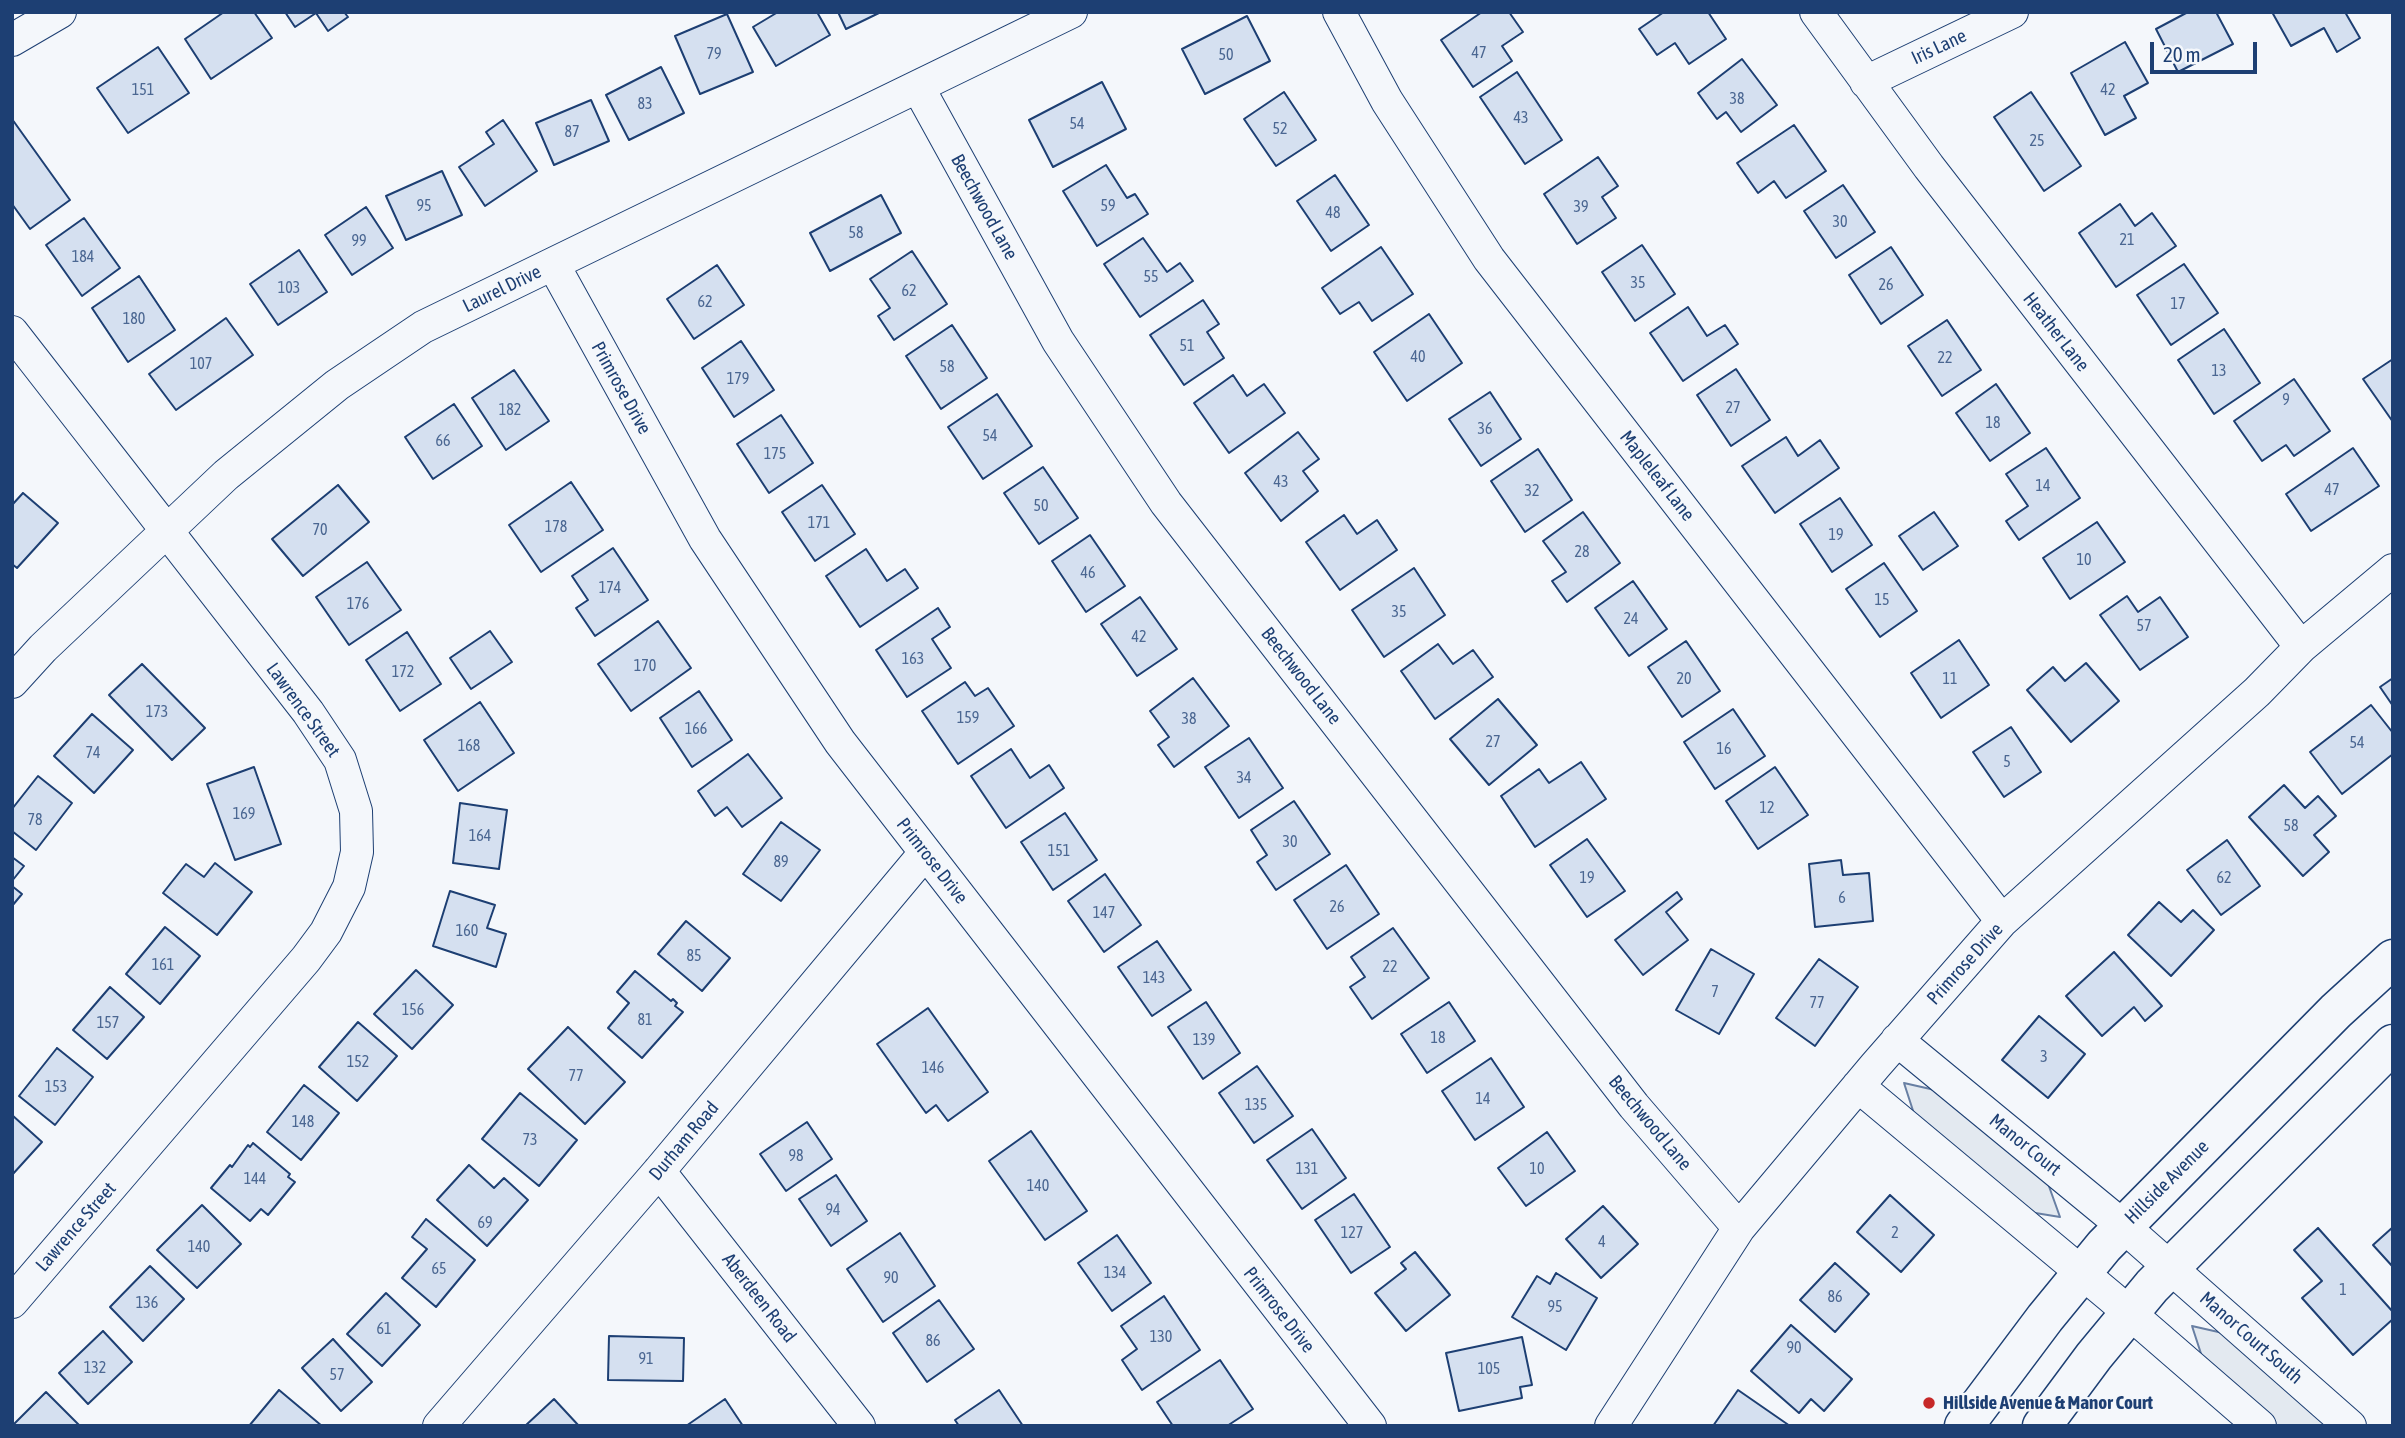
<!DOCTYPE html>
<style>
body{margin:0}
#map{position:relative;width:2405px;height:1438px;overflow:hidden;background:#f4f7fb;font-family:"Asap Condensed",sans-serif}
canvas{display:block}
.frame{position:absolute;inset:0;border:14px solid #1d3f73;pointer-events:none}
.scale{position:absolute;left:2150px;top:42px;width:107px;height:32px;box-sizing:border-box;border:4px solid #1d3f73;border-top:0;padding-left:9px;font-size:21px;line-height:24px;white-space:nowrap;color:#1d3f73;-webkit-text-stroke:5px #f4f7fb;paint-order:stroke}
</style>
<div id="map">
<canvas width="2405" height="1438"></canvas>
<div class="frame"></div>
<div class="scale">20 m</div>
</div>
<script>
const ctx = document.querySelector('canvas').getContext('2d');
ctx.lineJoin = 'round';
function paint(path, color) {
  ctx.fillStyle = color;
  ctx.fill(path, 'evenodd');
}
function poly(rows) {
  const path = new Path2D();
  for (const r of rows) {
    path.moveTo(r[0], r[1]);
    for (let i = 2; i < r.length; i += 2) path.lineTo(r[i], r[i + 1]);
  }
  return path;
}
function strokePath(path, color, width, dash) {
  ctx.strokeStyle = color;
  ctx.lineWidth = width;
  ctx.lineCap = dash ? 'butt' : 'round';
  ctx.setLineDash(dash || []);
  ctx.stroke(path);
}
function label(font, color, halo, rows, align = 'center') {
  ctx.font = font + ' "Asap Condensed",sans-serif';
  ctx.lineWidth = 5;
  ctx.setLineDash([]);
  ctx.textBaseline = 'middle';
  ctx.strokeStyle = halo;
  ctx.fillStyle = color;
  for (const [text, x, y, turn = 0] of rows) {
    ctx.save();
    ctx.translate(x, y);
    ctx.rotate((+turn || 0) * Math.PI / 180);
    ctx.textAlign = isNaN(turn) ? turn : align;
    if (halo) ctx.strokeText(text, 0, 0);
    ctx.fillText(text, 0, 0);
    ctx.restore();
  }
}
const green = poly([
 [1904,1083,1948,1093,2046,1178,2060,1217,2017,1210,1918,1126,1904,1083],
 [2192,1326,2236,1336,2335,1426,2272,1426,2206,1369,2192,1326]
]);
paint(green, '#e3e9f0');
strokePath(green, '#687fa3', 2);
const building = poly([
 [224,12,254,12,272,38,211,79,185,39,224,12],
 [285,12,344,12,348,17,328,31,316,13,295,27,285,12],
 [778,12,817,12,830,35,776,66,753,27,778,12],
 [838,12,881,12,846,29,838,12],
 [1482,12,1509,12,1523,32,1502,46,1512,61,1473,87,1441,40,1482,12],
 [1664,12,1708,12,1726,39,1689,64,1675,43,1657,55,1639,29,1664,12],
 [2188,12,2216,12,2233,44,2178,72,2156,29,2188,12],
 [2272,12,2345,12,2360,38,2337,52,2324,28,2291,46,2272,12],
 [727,14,753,72,700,94,675,36,727,14],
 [1247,16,1270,61,1205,94,1182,49,1247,16],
 [2125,42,2148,83,2124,96,2136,118,2105,135,2071,73,2125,42],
 [158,47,189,93,128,133,97,88,158,47],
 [1742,59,1777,105,1741,132,1726,112,1717,119,1698,93,1742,59],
 [661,67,684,113,629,140,606,95,661,67],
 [1517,72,1562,140,1525,164,1480,97,1517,72],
 [1102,82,1126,129,1053,167,1029,120,1102,82],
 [1284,92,1316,140,1276,166,1244,119,1284,92],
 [2031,92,2081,166,2044,191,1994,117,2031,92],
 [591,100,609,141,554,165,536,123,591,100],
 [12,119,70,200,30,229,12,204,12,119],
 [503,120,537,171,485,206,459,167,494,144,486,132,503,120],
 [1794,125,1826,171,1786,198,1774,181,1758,193,1737,163,1794,125],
 [1598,157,1618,186,1602,197,1616,218,1577,244,1544,194,1598,157],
 [1106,165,1127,198,1135,194,1148,214,1097,246,1063,191,1106,165],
 [442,171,462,215,406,240,386,196,442,171],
 [1335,175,1369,225,1331,251,1297,201,1335,175],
 [1843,185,1875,232,1836,258,1804,211,1843,185],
 [881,195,901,233,830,271,810,233,881,195],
 [2120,204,2135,226,2152,213,2176,246,2116,287,2079,233,2120,204],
 [366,207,393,248,352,275,325,235,366,207],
 [84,218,120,268,82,296,46,245,84,218],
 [1143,238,1167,272,1180,263,1193,281,1140,317,1104,264,1143,238],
 [1642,245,1675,294,1635,321,1602,272,1642,245],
 [1381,247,1413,294,1372,321,1359,302,1340,314,1322,288,1381,247],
 [1891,247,1923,295,1881,324,1849,275,1891,247],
 [299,250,327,292,278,325,250,284,299,250],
 [912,251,947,304,894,340,878,316,890,308,870,279,912,251],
 [2184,264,2218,313,2171,345,2137,295,2184,264],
 [717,265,744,305,694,339,667,299,717,265],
 [139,276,175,330,128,362,92,308,139,276],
 [1203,300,1219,324,1207,332,1224,358,1184,385,1150,335,1203,300],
 [1688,307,1707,336,1725,325,1738,344,1683,381,1650,333,1688,307],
 [1429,314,1462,363,1407,401,1374,352,1429,314],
 [226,318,253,355,176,410,149,374,226,318],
 [1947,320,1981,370,1942,396,1908,346,1947,320],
 [952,325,987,378,941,409,906,356,952,325],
 [2224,329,2260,383,2214,414,2178,360,2224,329],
 [741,341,774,390,734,417,702,368,741,341],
 [2393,359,2393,422,2363,379,2393,359],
 [1736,369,1770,420,1731,446,1697,395,1736,369],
 [514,370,549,421,506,450,472,398,514,370],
 [1233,375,1247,396,1264,384,1285,413,1229,453,1194,403,1233,375],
 [2294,379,2330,431,2294,456,2286,445,2262,461,2234,421,2294,379],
 [1996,384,2030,433,1990,461,1956,413,1996,384],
 [1490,392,1521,439,1481,466,1449,419,1490,392],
 [997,394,1032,446,983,479,948,427,997,394],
 [454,404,482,446,433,479,405,437,454,404],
 [781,415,813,463,769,493,737,444,781,415],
 [1298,432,1319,459,1303,471,1318,491,1281,521,1245,473,1298,432],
 [1786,437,1798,456,1820,440,1839,468,1775,513,1742,466,1786,437],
 [2046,448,2080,498,2019,540,2006,521,2028,506,2006,474,2046,448],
 [2353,448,2379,486,2311,531,2286,494,2353,448],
 [1538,449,1572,500,1525,532,1491,481,1538,449],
 [1043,467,1078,518,1039,544,1004,493,1043,467],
 [571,482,603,530,541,572,509,525,571,482],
 [338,485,369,522,303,576,272,539,338,485],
 [822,485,855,534,815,561,782,512,822,485],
 [23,493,58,523,17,568,12,564,12,505,23,493],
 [1840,498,1872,545,1832,572,1800,524,1840,498],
 [1583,512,1620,563,1567,602,1552,581,1566,572,1543,541,1583,512],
 [1934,512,1958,546,1923,570,1899,536,1934,512],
 [1344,515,1357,534,1377,520,1397,550,1340,590,1306,542,1344,515],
 [2097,522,2125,562,2070,599,2043,558,2097,522],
 [1090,535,1125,586,1086,612,1052,561,1090,535],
 [613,548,648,600,595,636,576,608,588,600,572,576,613,548],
 [866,549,887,581,905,569,918,588,860,627,826,576,866,549],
 [367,562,401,610,349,645,316,597,367,562],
 [1884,563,1917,611,1880,637,1846,589,1884,563],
 [1414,568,1445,615,1384,657,1352,610,1414,568],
 [1633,581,1667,629,1629,656,1595,608,1633,581],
 [2127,596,2138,612,2160,597,2188,637,2140,670,2100,615,2127,596],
 [1140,597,1177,649,1137,676,1101,624,1140,597],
 [938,608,950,627,932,639,951,668,907,697,876,650,938,608],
 [658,621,691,668,631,711,598,664,658,621],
 [490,631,512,662,471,689,450,658,490,631],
 [407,632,441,684,400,711,366,660,407,632],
 [1959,640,1989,685,1941,718,1911,673,1959,640],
 [1686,641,1720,691,1682,717,1648,667,1686,641],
 [1438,644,1453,664,1473,650,1493,677,1435,719,1401,671,1438,644],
 [2086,663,2119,701,2071,742,2027,690,2053,667,2065,681,2086,663],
 [142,664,205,728,172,760,109,695,142,664],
 [1193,678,1229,726,1174,767,1158,745,1169,737,1150,711,1193,678],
 [2393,678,2393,706,2380,687,2393,678],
 [965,682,975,696,988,688,1014,726,958,764,922,711,965,682],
 [699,691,732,740,692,767,660,718,699,691],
 [1498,699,1537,745,1489,785,1450,739,1498,699],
 [480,702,514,753,458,791,424,740,480,702],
 [2371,705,2393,733,2393,754,2342,794,2310,752,2371,705],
 [1733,709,1765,756,1715,789,1684,742,1733,709],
 [92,714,133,750,94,793,54,756,92,714],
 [2011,727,2041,772,2004,797,1973,752,2011,727],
 [1249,738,1283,788,1239,818,1205,767,1249,738],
 [1011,749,1030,778,1049,765,1064,788,1006,828,971,776,1011,749],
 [748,754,782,798,742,827,727,807,715,816,698,791,748,754],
 [1581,762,1606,799,1535,847,1501,796,1539,769,1549,783,1581,762],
 [254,767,281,844,235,860,207,784,254,767],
 [1775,767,1808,815,1758,849,1726,801,1775,767],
 [38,776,72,803,36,850,12,831,12,809,38,776],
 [2284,785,2305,808,2318,796,2336,816,2314,835,2329,852,2303,876,2249,817,2284,785],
 [1294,801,1330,854,1276,890,1257,862,1267,855,1251,830,1294,801],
 [460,803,507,810,499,869,453,863,460,803],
 [1065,813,1097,860,1053,890,1021,842,1065,813],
 [781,822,820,850,781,901,743,874,781,822],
 [1587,839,1625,891,1587,917,1550,865,1587,839],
 [2227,840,2260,886,2221,915,2187,870,2227,840],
 [12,857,24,866,12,881,12,857],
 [1841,860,1843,875,1869,873,1873,921,1815,927,1809,864,1841,860],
 [215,863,252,892,217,935,163,893,186,864,204,877,215,863],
 [1346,865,1379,914,1327,949,1294,900,1346,865],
 [1105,874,1141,925,1104,952,1068,901,1105,874],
 [12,886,22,894,12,906,12,886],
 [450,891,495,905,487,928,506,934,496,967,433,946,450,891],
 [1677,892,1682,899,1666,912,1688,940,1643,975,1615,940,1677,892],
 [2159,902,2181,922,2193,910,2214,930,2171,976,2128,935,2159,902],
 [686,921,730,958,702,991,658,954,686,921],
 [165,927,200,956,160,1004,126,974,165,927],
 [1393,928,1429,978,1372,1019,1350,987,1365,977,1351,957,1393,928],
 [1157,941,1191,990,1152,1016,1118,967,1157,941],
 [1711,949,1754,974,1719,1034,1676,1010,1711,949],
 [2114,952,2162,1006,2145,1021,2134,1007,2102,1036,2066,996,2114,952],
 [1819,959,1858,987,1815,1046,1776,1018,1819,959],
 [416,970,453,1005,412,1049,374,1014,416,970],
 [635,971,671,1001,673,999,677,1003,675,1006,683,1012,642,1058,608,1028,629,1003,617,992,635,971],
 [110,987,144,1017,107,1059,73,1030,110,987],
 [1206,1002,1240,1053,1203,1079,1168,1027,1206,1002],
 [1449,1002,1475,1041,1427,1073,1401,1034,1449,1002],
 [928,1008,988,1092,948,1121,936,1105,926,1113,877,1044,928,1008],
 [2039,1016,2085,1054,2048,1098,2002,1060,2039,1016],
 [358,1022,397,1056,357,1101,319,1067,358,1022],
 [568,1027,625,1082,585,1124,528,1069,568,1027],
 [57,1048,93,1077,55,1125,19,1096,57,1048],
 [1491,1058,1524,1107,1475,1140,1442,1091,1491,1058],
 [1257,1066,1293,1116,1254,1143,1219,1093,1257,1066],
 [304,1085,339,1113,301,1160,267,1132,304,1085],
 [520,1093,577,1140,539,1186,482,1139,520,1093],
 [12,1115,42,1142,12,1175,12,1115],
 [807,1122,832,1159,786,1191,760,1154,807,1122],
 [1312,1129,1346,1178,1302,1209,1267,1160,1312,1129],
 [1031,1131,1087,1211,1045,1240,989,1161,1031,1131],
 [1547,1132,1575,1171,1526,1206,1498,1168,1547,1132],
 [253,1143,290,1174,288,1177,295,1182,268,1215,261,1209,250,1221,211,1188,230,1165,232,1167,248,1145,250,1147,253,1143],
 [469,1165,494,1188,504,1178,528,1200,487,1246,437,1200,469,1165],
 [836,1175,867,1221,831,1246,799,1199,836,1175],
 [1354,1194,1390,1247,1351,1273,1315,1220,1354,1194],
 [1890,1195,1934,1235,1901,1272,1857,1232,1890,1195],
 [202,1205,241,1244,197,1288,157,1250,202,1205],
 [1603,1206,1638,1244,1601,1278,1566,1239,1603,1206],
 [426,1219,475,1260,436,1307,402,1278,427,1249,412,1237,426,1219],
 [2393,1227,2393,1267,2373,1245,2393,1227],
 [2318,1228,2393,1312,2393,1319,2353,1355,2302,1298,2322,1281,2294,1250,2318,1228],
 [900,1233,935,1286,883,1322,847,1269,900,1233],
 [1117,1235,1151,1283,1112,1311,1078,1263,1117,1235],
 [1415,1252,1450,1295,1406,1331,1375,1293,1406,1269,1401,1263,1415,1252],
 [1835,1263,1869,1294,1835,1332,1800,1300,1835,1263],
 [150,1266,184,1299,143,1341,110,1307,150,1266],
 [1556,1273,1597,1298,1566,1350,1512,1317,1537,1276,1550,1284,1556,1273],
 [386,1293,420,1325,382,1366,347,1334,386,1293],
 [1164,1296,1200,1350,1142,1390,1122,1360,1137,1349,1121,1326,1164,1296],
 [939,1300,974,1349,927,1382,893,1333,939,1300],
 [1791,1325,1852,1379,1824,1411,1811,1399,1799,1413,1751,1371,1791,1325],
 [103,1331,132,1362,88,1404,59,1373,103,1331],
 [609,1336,684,1338,683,1381,608,1380,609,1336],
 [1522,1337,1532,1385,1520,1387,1522,1398,1459,1411,1446,1353,1522,1337],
 [333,1339,372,1382,341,1411,302,1368,333,1339],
 [1220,1360,1253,1409,1227,1426,1173,1426,1157,1402,1220,1360],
 [279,1390,322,1426,249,1426,279,1390],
 [999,1390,1023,1426,959,1426,955,1420,999,1390],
 [1738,1390,1790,1426,1713,1426,1738,1390],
 [46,1392,80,1426,12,1426,46,1392],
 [554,1399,579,1426,525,1426,554,1399],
 [725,1399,743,1426,686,1426,725,1399]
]);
paint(building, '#d5e0f0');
strokePath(building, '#1d3f73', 2);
const street = poly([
 [1339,12,1387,101,1489,259,2002,921],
 [1816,12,1929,167,2301,647],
 [12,40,60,12],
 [1866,82,2012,12],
 [918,87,1058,341,1166,503,1634,1106,1739,1228],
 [553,264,705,539,840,742,1370,1426],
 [12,332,308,712,340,760,356,811,357,852,349,887,326,932,306,959,12,1302],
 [12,682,43,648,226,475,337,385,423,327,1071,12],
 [1897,1040,2123,1226,2350,1426],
 [1858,1086,2111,1297,2260,1426],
 [659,1171,859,1426],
 [439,1426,659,1171,925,853],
 [1611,1426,1739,1228,1875,1066,2002,921,2257,692,2301,647,2393,570]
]);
const primary = poly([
 [1964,1426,2045,1318,2104,1246,2336,1011,2393,959],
 [2042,1426,2094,1356,2152,1286,2393,1044]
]);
strokePath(street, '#1d3f73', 34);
strokePath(primary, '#1d3f73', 41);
strokePath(street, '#f4f7fb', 32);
strokePath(primary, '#f4f7fb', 38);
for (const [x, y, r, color] of [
 [1929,1403,7,"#c62828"]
]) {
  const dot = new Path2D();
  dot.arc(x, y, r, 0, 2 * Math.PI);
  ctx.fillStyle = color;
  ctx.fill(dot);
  strokePath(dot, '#f4f7fb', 2.5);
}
label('16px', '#4b6792', null, [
 ["47",1479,53],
 ["79",714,54],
 ["50",1226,55],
 ["151",143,90],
 ["42",2108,90],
 ["38",1737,99],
 ["83",645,104],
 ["43",1521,118],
 ["54",1077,124],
 ["52",1280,129],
 ["87",572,132],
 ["25",2037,141],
 ["95",424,206],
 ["59",1108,206],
 ["39",1581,207],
 ["48",1333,213],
 ["30",1840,222],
 ["58",856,233],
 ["21",2127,240],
 ["99",359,241],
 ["184",83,257],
 ["55",1151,277],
 ["35",1638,283],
 ["26",1886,285],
 ["103",289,288],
 ["62",909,291],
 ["62",705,302],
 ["17",2178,304],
 ["180",134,319],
 ["51",1187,346],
 ["40",1418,357],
 ["22",1945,358],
 ["107",201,364],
 ["58",947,367],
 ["13",2219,371],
 ["179",738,379],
 ["9",2286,400],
 ["27",1733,408],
 ["182",510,410],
 ["18",1993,423],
 ["36",1485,429],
 ["54",990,436],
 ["66",443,441],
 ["175",775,454],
 ["43",1281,482],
 ["14",2043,486],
 ["47",2332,490],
 ["32",1532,491],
 ["50",1041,506],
 ["171",819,523],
 ["178",556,527],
 ["70",320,530],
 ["19",1836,535],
 ["28",1582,552],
 ["10",2084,560],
 ["46",1088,573],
 ["174",610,588],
 ["15",1882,600],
 ["176",358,604],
 ["35",1399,612],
 ["24",1631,619],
 ["57",2144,626],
 ["42",1139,637],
 ["163",913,659],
 ["170",645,666],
 ["172",403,672],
 ["20",1684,679],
 ["11",1950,679],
 ["173",157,712],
 ["159",968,718],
 ["38",1189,719],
 ["166",696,729],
 ["27",1493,742],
 ["54",2357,743],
 ["168",469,746],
 ["16",1724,749],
 ["74",93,753],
 ["5",2007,762],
 ["34",1244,778],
 ["12",1767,808],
 ["169",244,814],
 ["78",35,820],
 ["58",2291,826],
 ["164",480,836],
 ["30",1290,842],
 ["151",1059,851],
 ["89",781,862],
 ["19",1587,878],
 ["62",2224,878],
 ["6",1842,898],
 ["26",1337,907],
 ["147",1104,913],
 ["160",467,931],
 ["85",694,956],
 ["161",163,965],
 ["22",1390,967],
 ["143",1154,978],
 ["7",1715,992],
 ["77",1817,1003],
 ["156",413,1010],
 ["81",645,1020],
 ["157",108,1023],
 ["18",1438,1038],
 ["139",1204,1040],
 ["3",2044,1057],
 ["152",358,1062],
 ["146",933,1068],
 ["77",576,1076],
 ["153",56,1087],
 ["14",1483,1099],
 ["135",1256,1105],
 ["148",303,1122],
 ["73",530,1140],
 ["98",796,1156],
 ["131",1307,1169],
 ["10",1537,1169],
 ["144",255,1179],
 ["140",1038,1186],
 ["94",833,1210],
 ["69",485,1223],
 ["127",1352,1233],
 ["2",1895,1233],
 ["4",1602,1242],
 ["140",199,1247],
 ["65",439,1269],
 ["134",1115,1273],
 ["90",891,1278],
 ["1",2343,1290],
 ["86",1835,1297],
 ["136",147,1303],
 ["95",1555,1307],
 ["61",384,1329],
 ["130",1161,1337],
 ["86",933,1341],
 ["90",1794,1348],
 ["91",646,1359],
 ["132",95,1368],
 ["105",1489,1369],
 ["57",337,1375]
]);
label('19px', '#1d3f73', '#f4f7fb', [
 ["Iris Lane",1939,47,-25],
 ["Beechwood Lane",984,207,61],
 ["Laurel Drive",502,289,-26],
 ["Heather Lane",2056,332,52],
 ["Primrose Drive",621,388,61],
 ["Mapleleaf Lane",1657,476,52],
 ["Beechwood Lane",1301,676,52],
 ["Lawrence Street",303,710,54],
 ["Primrose Drive",932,861,52],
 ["Primrose Drive",1965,964,-48],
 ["Beechwood Lane",1650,1123,50],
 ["Durham Road",684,1141,-50],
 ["Manor Court",2025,1145,39],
 ["Hillside Avenue",2167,1182,-45],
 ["Lawrence Street",76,1227,-49],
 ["Aberdeen Road",759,1298,52],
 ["Primrose Drive",1279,1310,52],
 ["Manor Court South",2251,1338,41]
]);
label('bold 19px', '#1d3f73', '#f4f7fb', [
 ["Hillside Avenue & Manor Court",1943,1403]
], 'left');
</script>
